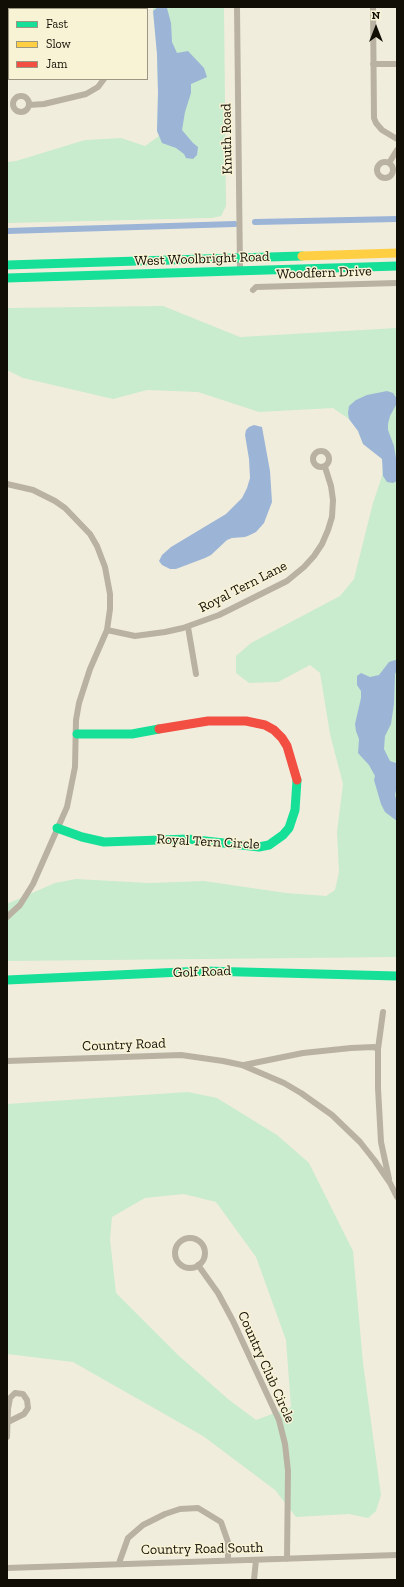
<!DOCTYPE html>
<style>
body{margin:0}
#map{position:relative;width:404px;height:1587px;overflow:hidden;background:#f1eddd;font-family:"Zilla Slab",serif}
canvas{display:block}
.frame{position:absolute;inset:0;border:8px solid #110e05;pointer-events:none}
.legend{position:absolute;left:8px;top:8px;width:140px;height:72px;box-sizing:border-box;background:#f9f3d5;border:1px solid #9c9782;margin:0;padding:5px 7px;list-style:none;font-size:12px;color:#110e05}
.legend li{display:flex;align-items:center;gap:8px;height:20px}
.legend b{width:20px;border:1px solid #9c9782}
.north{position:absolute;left:356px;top:8px;width:40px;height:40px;-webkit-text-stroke:3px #f9f3d5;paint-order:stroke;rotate:0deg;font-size:11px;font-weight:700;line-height:16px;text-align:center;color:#110e05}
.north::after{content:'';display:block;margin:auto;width:14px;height:18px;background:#110e05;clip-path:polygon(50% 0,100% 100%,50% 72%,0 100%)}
</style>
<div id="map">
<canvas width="404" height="1587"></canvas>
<div class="frame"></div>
<ul class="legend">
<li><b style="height:5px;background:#16e098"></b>Fast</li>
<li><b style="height:5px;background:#ffcf43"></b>Slow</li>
<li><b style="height:5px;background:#f24e42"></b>Jam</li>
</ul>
<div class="north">N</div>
</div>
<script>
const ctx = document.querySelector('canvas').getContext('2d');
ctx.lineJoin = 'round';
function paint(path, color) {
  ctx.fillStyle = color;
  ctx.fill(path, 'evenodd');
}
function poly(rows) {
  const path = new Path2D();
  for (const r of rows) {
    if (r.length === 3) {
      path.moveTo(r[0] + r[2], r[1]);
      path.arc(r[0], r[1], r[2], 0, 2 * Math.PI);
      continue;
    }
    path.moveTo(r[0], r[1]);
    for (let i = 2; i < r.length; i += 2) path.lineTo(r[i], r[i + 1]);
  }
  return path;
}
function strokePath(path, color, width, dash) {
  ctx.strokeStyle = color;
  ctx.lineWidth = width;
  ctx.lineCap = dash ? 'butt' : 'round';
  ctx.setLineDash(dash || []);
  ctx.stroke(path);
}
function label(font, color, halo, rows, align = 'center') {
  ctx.font = font + ' "Zilla Slab",serif';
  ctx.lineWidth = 3;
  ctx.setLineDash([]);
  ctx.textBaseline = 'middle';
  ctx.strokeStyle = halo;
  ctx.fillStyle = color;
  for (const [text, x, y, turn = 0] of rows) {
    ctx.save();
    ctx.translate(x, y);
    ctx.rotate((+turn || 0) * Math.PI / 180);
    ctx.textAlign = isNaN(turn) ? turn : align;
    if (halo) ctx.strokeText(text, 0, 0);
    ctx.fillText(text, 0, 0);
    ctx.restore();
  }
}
paint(poly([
 [153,7,224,7,226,206,221,216,212,218,7,223,7,162,16,161,85,140,121,138,145,146,159,136,157,131,158,93,157,54],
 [163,306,240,337,397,328,397,957,7,961,7,904,55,883,76,879,149,883,204,881,286,893,326,896,335,890,339,872,337,832,343,784,330,734,320,673,310,665,278,682,249,683,236,673,236,656,251,643,340,596,354,579,373,503,382,476,383,463,381,457,363,444,358,431,349,419,333,408,259,412,198,392,147,390,113,399,23,378,7,370,7,308],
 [188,1092,217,1098,277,1135,309,1163,353,1251,363,1363,381,1495,376,1511,368,1518,349,1514,296,1517,275,1490,203,1436,73,1362,7,1354,7,1104],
 [184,1194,216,1202,256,1257,286,1340,291,1407,256,1420,228,1399,178,1355,116,1293,110,1239,112,1217,145,1198]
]), '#c9ebce');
paint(poly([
 [158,7,167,8,171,23,172,42,177,53,188,51,204,68,207,77,191,84,191,93,185,112,182,130,193,143,198,147,197,155,193,159,186,158,184,154,176,148,162,143,157,131,158,93,157,54,153,11],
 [387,391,393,393,397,399,396,405,390,416,388,424,388,430,394,446,397,465,397,481,393,483,387,482,383,476,382,459,363,444,358,431,349,419,348,413,349,406,356,400,367,395],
 [254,425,262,427,270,471,272,502,264,523,256,532,250,535,245,537,232,538,227,540,211,555,205,558,176,569,170,569,162,565,159,561,162,555,171,547,226,514,242,498,247,488,250,478,249,459,245,435,246,430,249,427],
 [395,660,397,661,397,670,395,674,394,704,391,724,385,736,384,749,390,761,396,763,397,786,395,795,397,803,397,821,385,812,381,804,374,780,375,776,369,765,358,753,359,739,356,731,355,724,361,698,361,691,357,685,357,676,361,673,370,677,379,675,389,662]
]), '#9cb5d7');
strokePath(poly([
 [255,222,397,219],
 [7,231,235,224]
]), '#9cb5d7', 6);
strokePath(poly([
 [104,7,104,9],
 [237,7,240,271],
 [373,7,374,118,376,123,382,130,397,139],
 [58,9,59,7],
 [7,20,8,7],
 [373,64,397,64],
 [7,69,9,67],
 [21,104,8],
 [29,105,44,104,86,94,98,87,104,79],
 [385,170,8],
 [389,163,397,150],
 [253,290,256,287,397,283],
 [321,459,8],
 [7,484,33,490,55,501,65,508,90,534,97,546,105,567,110,594,110,609,107,630,90,669,79,703,76,720,75,767,67,807,33,884,20,905,7,917],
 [188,627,196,674],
 [107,630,135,636,165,632,183,628,219,615,287,581,304,567,314,556,322,544,328,530,332,517,333,500,331,486,325,467],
 [383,1012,378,1049,378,1088,381,1142,389,1179],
 [7,1061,181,1055,223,1061,242,1065,284,1083,301,1093,332,1115,360,1142,375,1161,390,1183,397,1197],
 [244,1065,303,1053,351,1048,374,1047,378,1049],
 [190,1253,15],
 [198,1265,218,1293,233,1321,279,1420,285,1444,288,1471,287,1559],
 [7,1437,8,1409,10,1398,15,1393,23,1394,27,1400,28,1408,24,1414,8,1422],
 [119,1563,128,1538,143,1525,165,1514,180,1509,198,1508,221,1522,228,1542,228,1560],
 [7,1568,397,1555],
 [254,1580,256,1560]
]), '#b9b2a2', 6);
strokePath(poly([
 [7,265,302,256],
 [7,278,397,266],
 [77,734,132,734,159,729],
 [57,828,82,837,104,842,188,839,259,847,269,845,283,835,289,828,295,810,297,780],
 [7,980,204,971,397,976]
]), '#16e098', 9);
strokePath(poly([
 [302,256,397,253]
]), '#ffcf43', 9);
strokePath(poly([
 [159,729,208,721,246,721,265,725,274,730,282,738,287,746,297,780]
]), '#f24e42', 9);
label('14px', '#110e05', '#f9f3d5', [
 ["Knuth Road",227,139,-91],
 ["West Woolbright Road",202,259,-2],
 ["Woodfern Drive",324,273,-2],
 ["Royal Tern Lane",243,587,-27],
 ["Royal Tern Circle",208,842,3],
 ["Golf Road",202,972,-2],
 ["Country Road",124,1045,-2],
 ["Country Club Circle",266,1367,66],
 ["Country Road South",202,1549,-1]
]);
</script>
